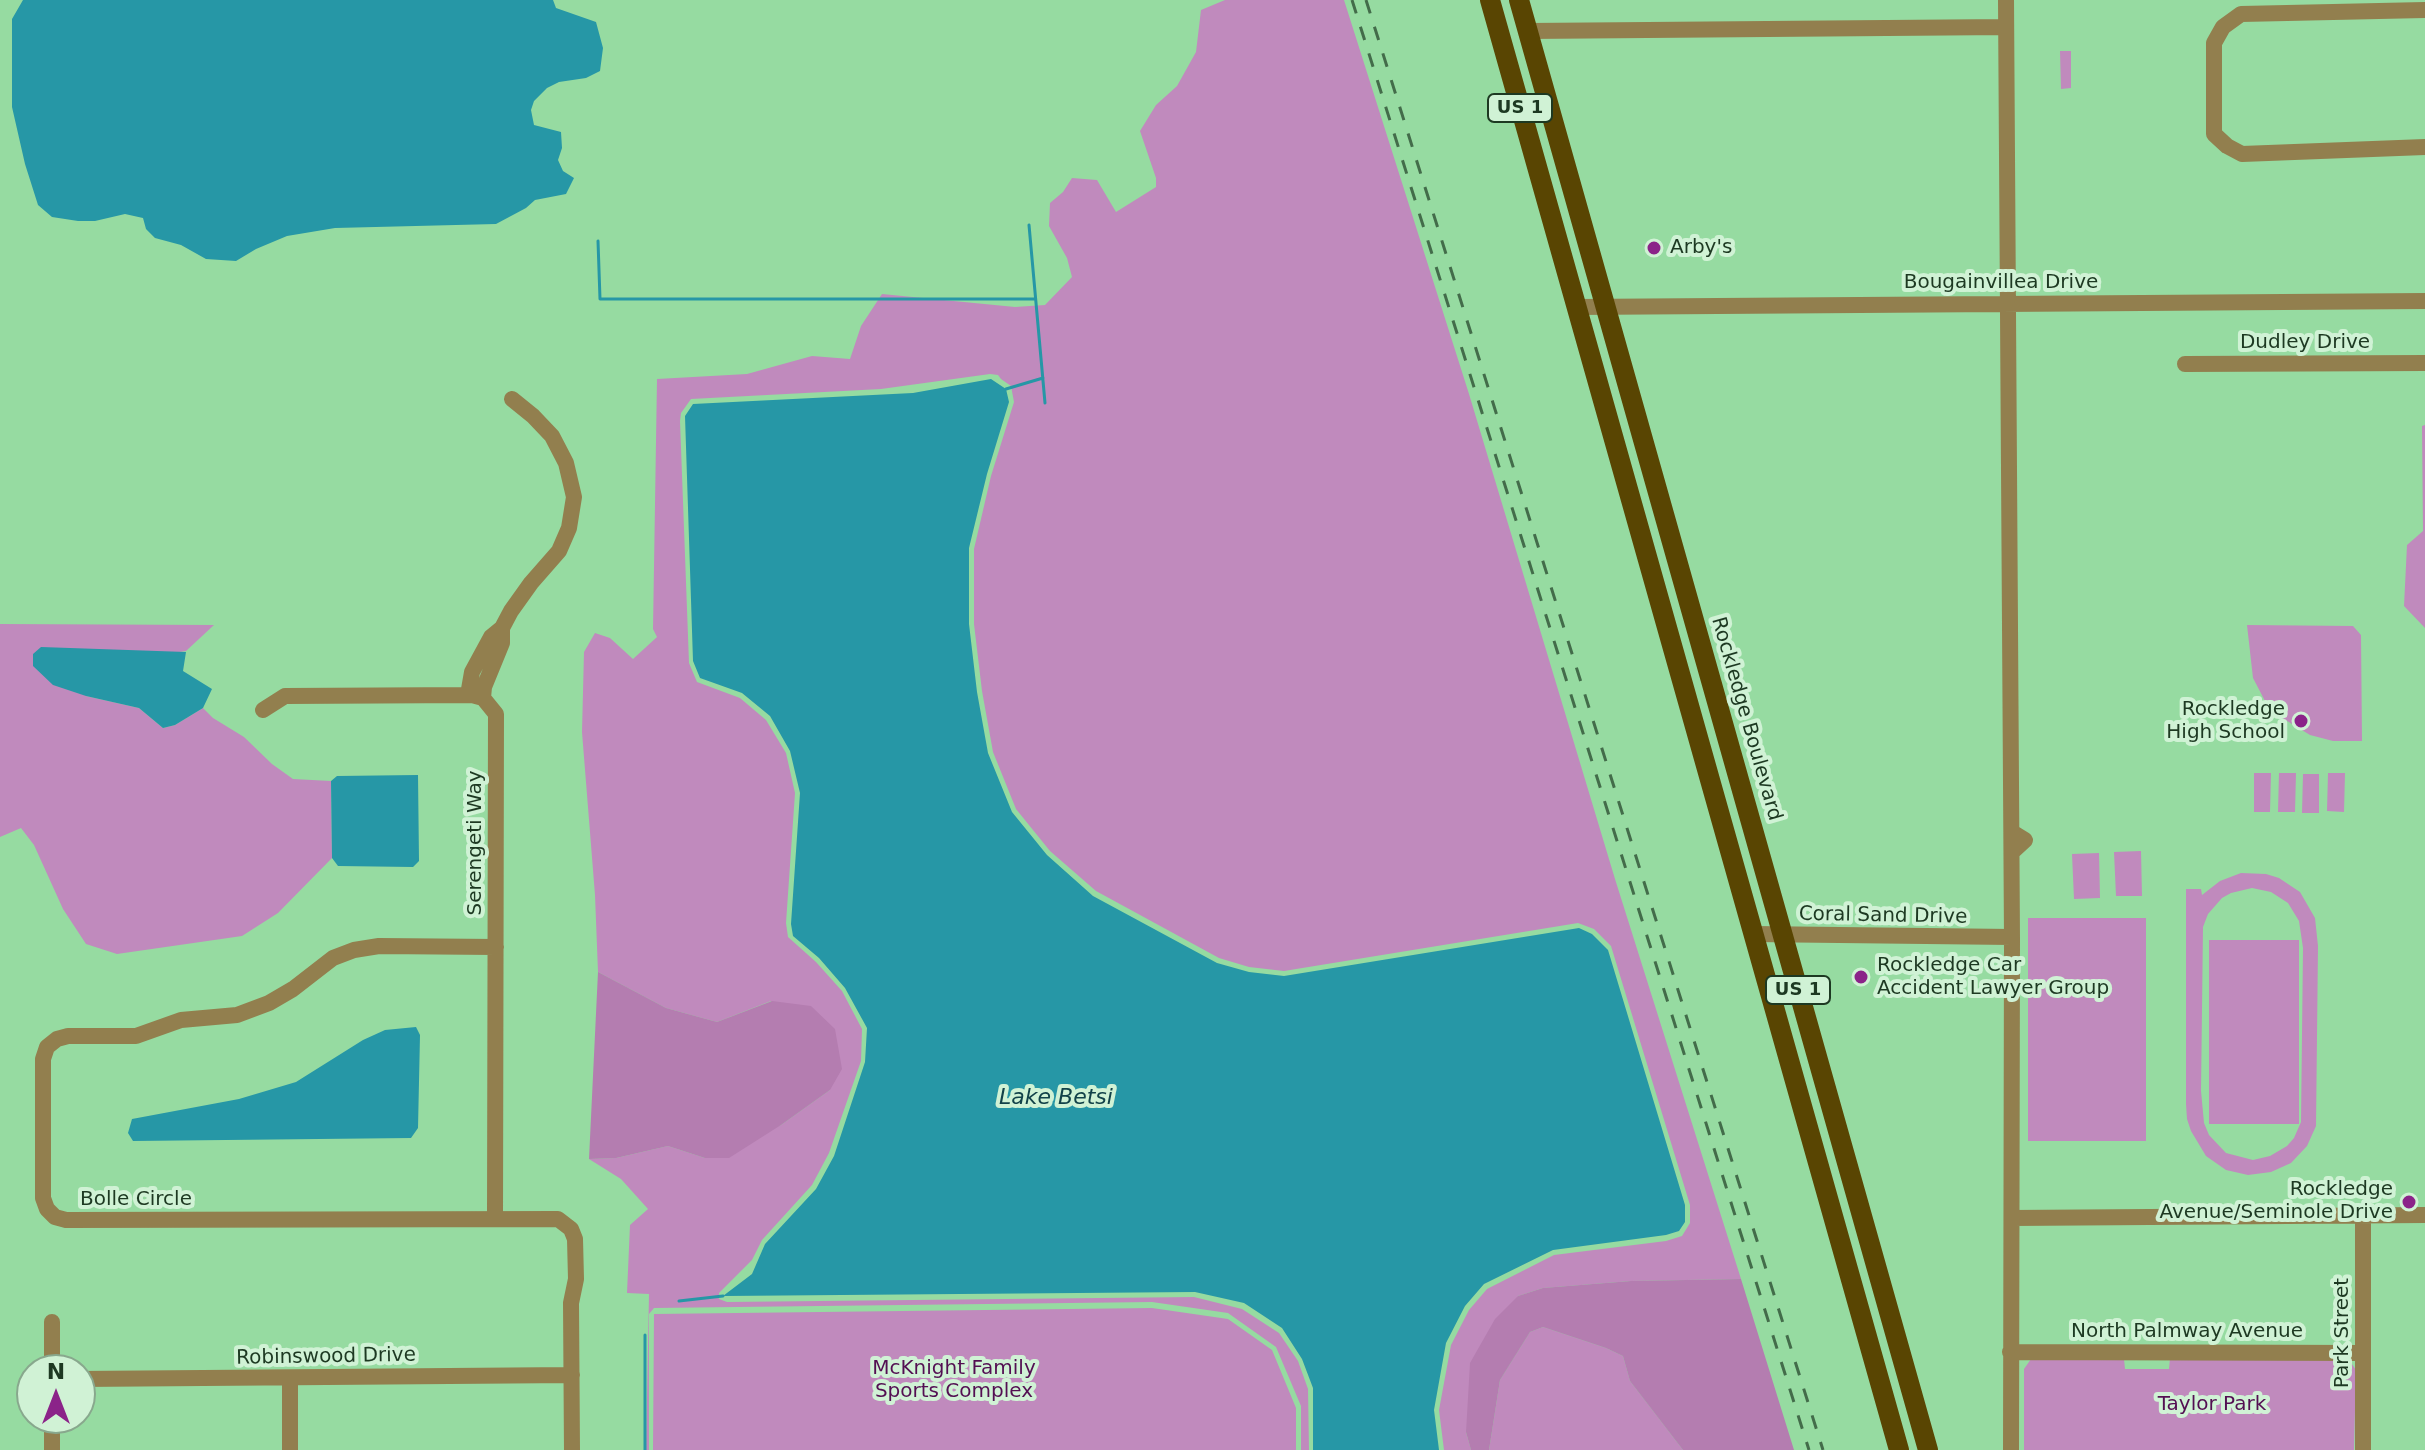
<!DOCTYPE html>
<style>
body{margin:0}
#map{position:relative;width:2425px;height:1450px;overflow:hidden;background:#96dba1;font-family:"DejaVu Sans",sans-serif}
canvas{display:block}
.north{position:absolute;left:16px;top:1354px;width:80px;height:80px;box-sizing:border-box;background:#d0f2d5;border:2px solid #88a88d;border-radius:50%;rotate:0deg;font-size:22px;font-weight:700;line-height:32px;text-align:center;color:#1d3922}
.north::after{content:'';display:block;margin:auto;width:28px;height:36px;background:#8b2389;clip-path:polygon(50% 0,100% 100%,50% 72%,0 100%)}
</style>
<div id="map">
<canvas width="2425" height="1450"></canvas>
<div class="north">N</div>
</div>
<script>
const ctx = document.querySelector('canvas').getContext('2d');
ctx.lineJoin = 'round';
function paint(path, color) {
  ctx.fillStyle = color;
  ctx.fill(path, 'evenodd');
}
function poly(rows) {
  const path = new Path2D();
  for (const r of rows) {
    path.moveTo(r[0], r[1]);
    for (let i = 2; i < r.length; i += 2) path.lineTo(r[i], r[i + 1]);
  }
  return path;
}
function strokePath(path, color, width, dash) {
  ctx.strokeStyle = color;
  ctx.lineWidth = width;
  ctx.lineCap = dash ? 'butt' : 'round';
  ctx.setLineDash(dash || []);
  ctx.stroke(path);
}
function label(font, color, halo, rows, align = 'center') {
  ctx.font = font + ' "DejaVu Sans",sans-serif';
  ctx.lineWidth = 8;
  ctx.setLineDash([]);
  ctx.textBaseline = 'middle';
  ctx.strokeStyle = halo;
  ctx.fillStyle = color;
  for (const [text, x, y, turn = 0] of rows) {
    ctx.save();
    ctx.translate(x, y);
    ctx.rotate((+turn || 0) * Math.PI / 180);
    ctx.textAlign = isNaN(turn) ? turn : align;
    if (halo) ctx.strokeText(text, 0, 0);
    ctx.fillText(text, 0, 0);
    ctx.restore();
  }
}
paint(poly([
 [1225,0,1344,0,1469,394,1615,879,1741,1279,1631,1281,1543,1288,1518,1296,1466,1432,1471,1450,1444,1450,1439,1410,1451,1345,1469,1310,1487,1289,1554,1255,1666,1241,1682,1236,1690,1223,1690,1205,1611,946,1594,929,1578,923,1284,971,1249,967,1219,958,1096,891,1050,851,1016,809,993,752,982,691,974,624,974,549,991,476,1014,402,1011,386,1001,379,998,375,990,374,881,389,691,399,681,413,680,421,689,663,697,682,740,698,766,720,786,753,795,793,786,923,788,937,816,962,842,991,862,1029,861,1061,829,1153,812,1185,762,1240,752,1260,719,1293,719,1299,727,1302,1194,1297,1242,1309,1279,1333,1298,1361,1308,1389,1309,1450,1301,1450,1301,1406,1276,1347,1228,1313,1152,1302,654,1308,649,1314,649,1450,646,1450,649,1294,627,1293,630,1225,648,1209,621,1179,589,1159,616,1158,668,1146,705,1158,781,1125,830,1090,771,1001,717,1022,666,1008,598,972,595,895,582,732,584,652,595,633,610,638,633,659,657,637,653,629,657,379,747,374,812,356,850,359,861,326,882,294,1015,307,1045,305,1072,277,1067,258,1049,226,1050,203,1063,192,1072,178,1097,180,1116,212,1156,187,1156,178,1140,131,1156,105,1177,86,1196,52,1201,10],
 [2060,51,2071,51,2071,88,2061,89],
 [2425,425,2425,628,2404,606,2407,545,2423,531,2422,426],
 [0,624,214,625,186,651,173,653,86,696,139,708,163,728,175,725,203,708,213,718,244,737,272,764,293,779,331,781,332,858,278,913,242,936,117,954,86,944,63,909,34,845,21,828,0,837],
 [2247,625,2353,626,2361,635,2362,741,2333,741,2310,735,2279,716,2265,701,2253,678],
 [2254,773,2271,773,2270,812,2254,812],
 [2279,773,2296,773,2295,812,2278,812],
 [2328,773,2345,773,2344,812,2327,811],
 [2303,774,2319,774,2319,813,2302,813],
 [2141,851,2142,896,2116,896,2114,852],
 [2099,853,2100,898,2074,899,2072,854],
 [2241,873,2266,874,2279,878,2300,892,2315,918,2318,946,2316,1126,2307,1146,2291,1163,2271,1172,2248,1175,2226,1170,2206,1156,2191,1131,2187,1119,2186,1104,2186,889,2201,889,2202,895,2220,881],
 [2252,888,2271,892,2288,903,2299,921,2303,948,2301,1122,2294,1138,2287,1146,2270,1156,2253,1160,2226,1153,2209,1135,2204,1123,2201,1091,2203,927,2208,914,2222,898,2231,893],
 [2028,918,2146,918,2146,1141,2028,1141],
 [2209,940,2299,940,2299,1124,2209,1124],
 [1152,1308,1228,1319,1272,1350,1296,1408,1296,1450,653,1450,654,1314],
 [1543,1327,1606,1348,1623,1356,1630,1381,1683,1450,1489,1450,1500,1380,1530,1332],
 [2347,1357,2356,1370,2354,1450,2024,1450,2024,1369,2031,1359,2124,1359,2125,1369,2169,1369,2170,1358]
]), '#c08abd');
paint(poly([
 [598,972,666,1008,717,1022,772,1001,811,1006,835,1029,842,1069,830,1090,781,1125,729,1158,705,1158,668,1146,616,1158,589,1159],
 [1741,1279,1794,1450,1683,1450,1630,1381,1623,1356,1606,1348,1543,1327,1530,1332,1500,1380,1489,1450,1471,1450,1466,1432,1470,1363,1495,1319,1518,1296,1543,1288,1631,1281]
]), '#b47db0');
paint(poly([
 [23,0,553,0,556,8,596,22,603,48,600,71,586,78,559,82,547,88,534,101,531,110,534,125,561,132,562,148,558,160,563,171,574,178,566,194,535,200,526,208,496,224,335,228,287,236,256,249,236,261,206,259,181,245,155,238,146,229,143,218,125,214,95,221,78,221,52,217,38,205,25,164,12,107,12,19],
 [991,379,1006,389,1009,402,987,474,969,548,969,624,977,692,988,753,1012,812,1047,855,1093,896,1217,963,1249,972,1284,976,1579,928,1592,934,1608,950,1685,1205,1685,1222,1679,1231,1666,1235,1553,1250,1484,1284,1465,1306,1446,1343,1434,1410,1439,1450,1313,1450,1313,1388,1302,1359,1282,1328,1244,1303,1195,1292,723,1296,752,1274,765,1244,816,1189,834,1156,865,1062,867,1028,845,988,819,958,793,936,791,924,800,793,790,751,770,716,742,693,700,678,693,661,685,416,693,404,913,393],
 [41,647,186,652,183,671,212,689,203,708,175,725,163,728,139,708,86,696,53,685,33,666,33,654],
 [418,775,419,861,413,867,338,866,332,858,331,781,337,776],
 [416,1027,420,1035,418,1128,411,1138,133,1141,128,1133,132,1119,239,1099,296,1082,363,1040,385,1030]
]), '#2697a6');
strokePath(poly([
 [1029,225,1045,403],
 [598,241,600,299,1035,299],
 [1006,389,1043,378],
 [679,1301,723,1296],
 [645,1450,645,1335]
]), '#2697a6', 3);
strokePath(poly([
 [2006,0,2012,937,2011,1450],
 [2425,10,2241,14,2223,27,2214,43,2214,134,2227,146,2242,154,2425,147],
 [1528,31,2006,27],
 [1576,307,2425,301],
 [2185,364,2425,363],
 [468,695,472,672,491,637,502,628,511,611,531,583,559,551,569,528,574,497,566,463,552,436,533,416,512,399],
 [483,698,484,687,502,643,502,628],
 [263,710,285,696,472,695,483,698,496,714,495,1217],
 [2012,832,2025,840,2012,852,2012,832],
 [1753,934,2012,937],
 [496,947,379,946,354,950,333,958,293,989,269,1003,237,1015,181,1020,136,1036,68,1036,57,1039,47,1047,43,1059,43,1198,47,1209,55,1217,66,1220,558,1219,571,1229,575,1239,576,1279,571,1303,572,1450],
 [2363,1215,2363,1450],
 [2012,1218,2425,1215],
 [52,1322,52,1370],
 [2010,1352,2363,1353],
 [290,1378,290,1450],
 [80,1379,572,1375],
 [52,1450,52,1418]
]), '#927f4e', 16);
strokePath(poly([
 [1490,0,1899,1450],
 [1519,0,1928,1450]
]), '#594502', 20);
strokePath(poly([
 [1352,0,1809,1450],
 [1366,0,1823,1450]
]), '#436c4a', 3, [14, 14]);
for (const [x, y, r, color] of [
 [1654,248,8,"#8b2389"],
 [2301,721,8,"#8b2389"],
 [1861,977,8,"#8b2389"],
 [2409,1202,8,"#8b2389"]
]) {
  const dot = new Path2D();
  dot.arc(x, y, r, 0, 2 * Math.PI);
  ctx.fillStyle = color;
  ctx.fill(dot);
  strokePath(dot, '#d0f2d5', 3);
}
for (const [x, y, w] of [
 [1520,108,64],
 [1798,990,64]
]) {
  const box = new Path2D();
  box.roundRect(x - w / 2, y - 14, w, 28, 6);
  ctx.fillStyle = '#d0f2d5';
  ctx.fill(box);
  strokePath(box, '#1d3922', 2);
}
label('bold 18px', '#1d3922', null, [
 ["US 1",1520,108],
 ["US 1",1798,990]
]);
label('20px', '#1d3922', '#d0f2d5', [
 ["Arby's",1670,248],
 ["Rockledge",2285,710,"right"],
 ["High School",2285,733,"right"],
 ["Rockledge Car",1877,966],
 ["Accident Lawyer Group",1877,989],
 ["Rockledge",2393,1190,"right"],
 ["Avenue/Seminole Drive",2393,1213,"right"]
], 'left');
label('20px', '#1d3922', '#d0f2d5', [
 ["Bougainvillea Drive",2001,283],
 ["Dudley Drive",2305,343],
 ["Rockledge Boulevard",1746,719,74],
 ["Serengeti Way",476,843,-90],
 ["Coral Sand Drive",1883,916,1],
 ["Bolle Circle",136,1200],
 ["North Palmway Avenue",2187,1332],
 ["Park Street",2343,1333,-90],
 ["Robinswood Drive",326,1357,-1]
]);
label('20px', '#530f52', '#d0f2d5', [
 ["McKnight Family",954,1369],
 ["Sports Complex",954,1392],
 ["Taylor Park",2212,1405]
]);
label('italic 22px', '#124249', '#d0f2d5', [
 ["Lake Betsi",1056,1098]
]);
</script>
